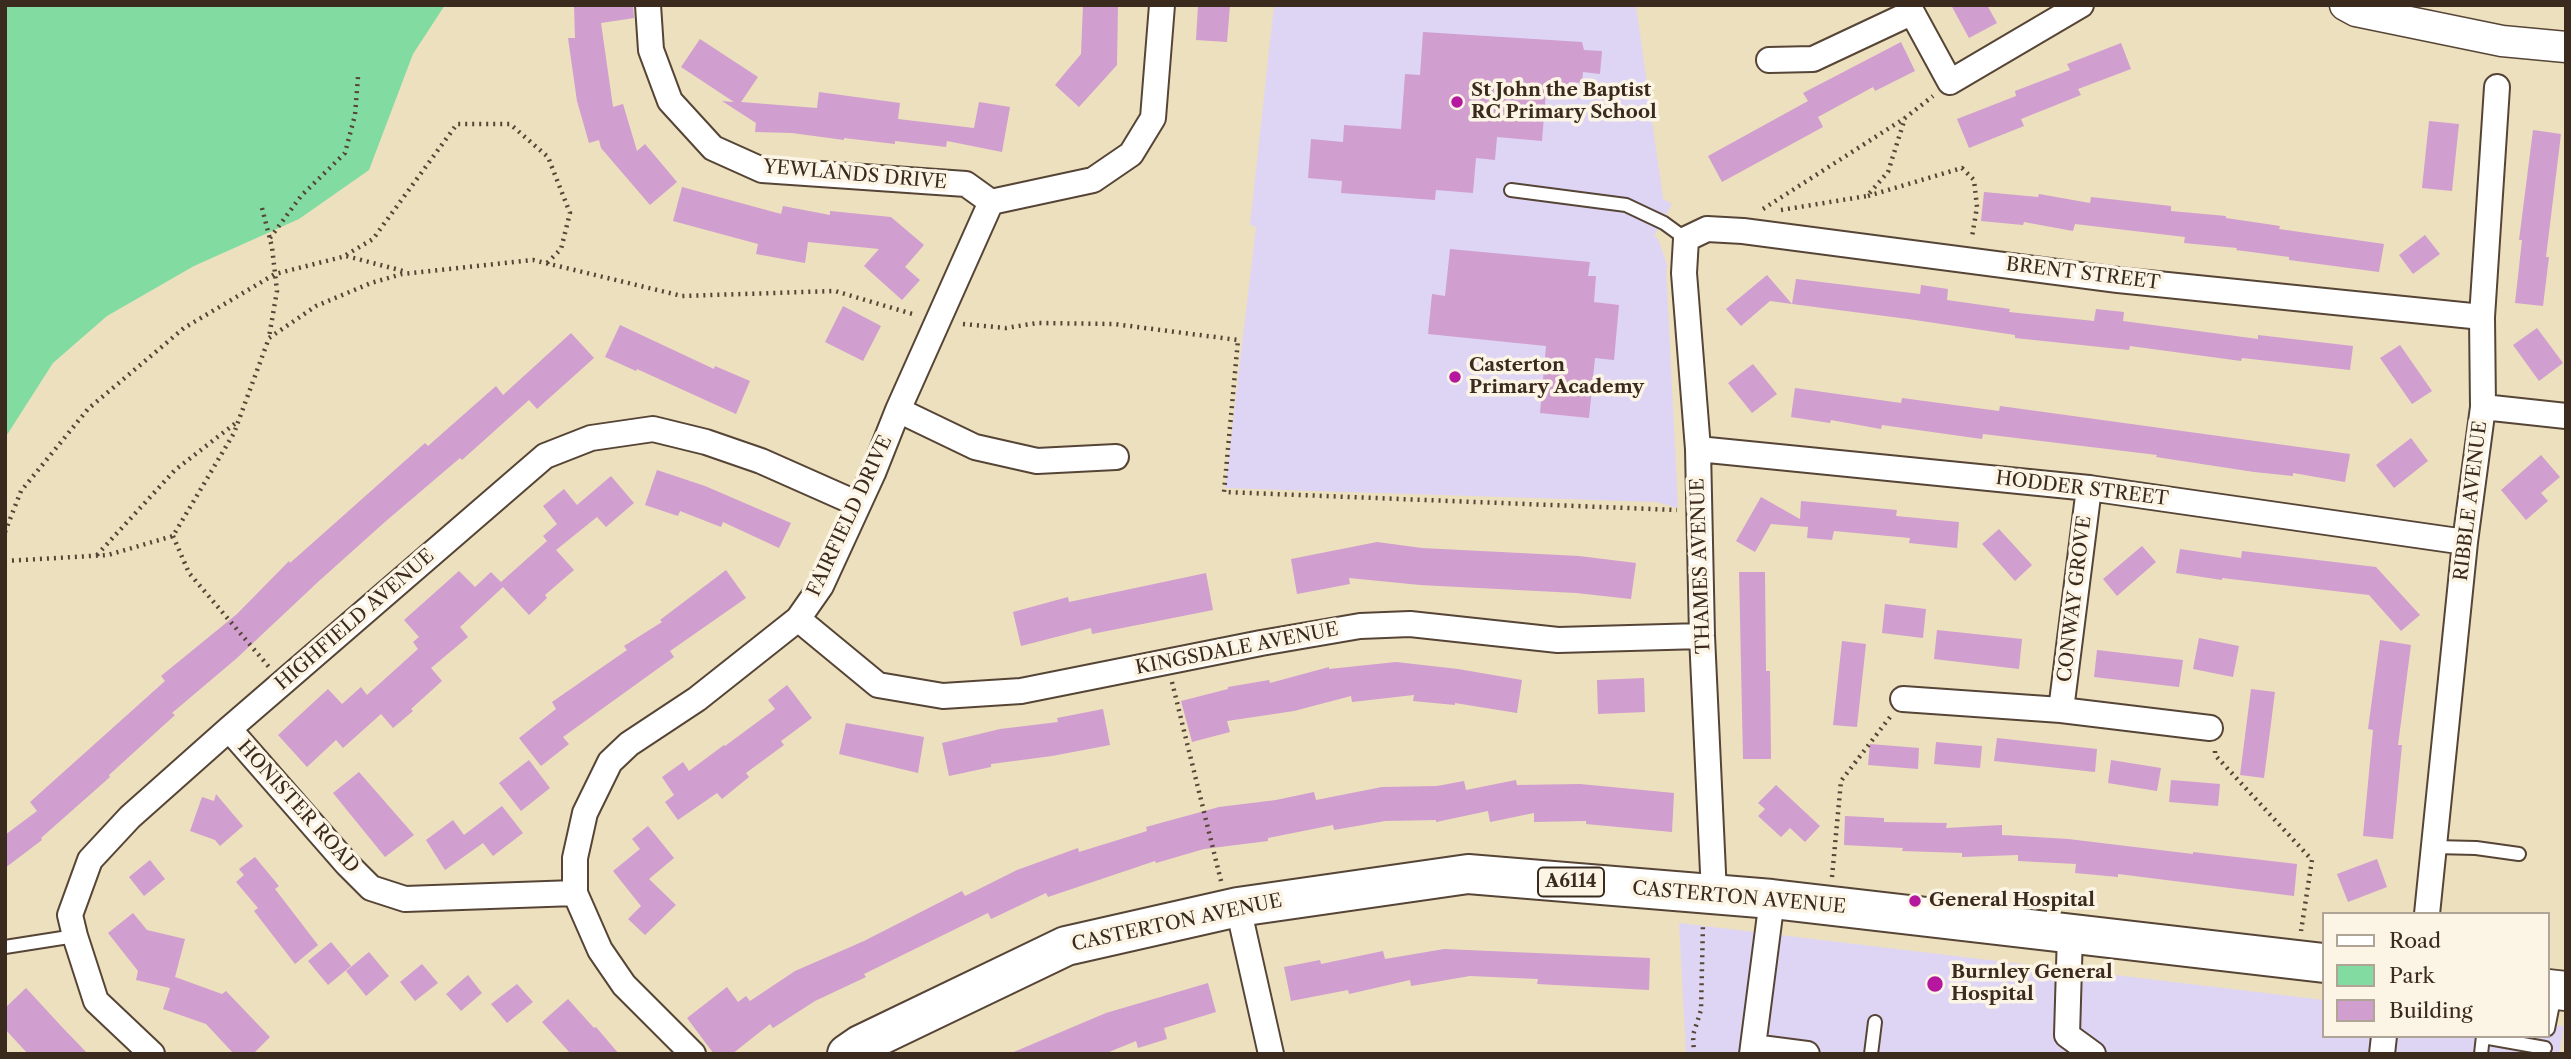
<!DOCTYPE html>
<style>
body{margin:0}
#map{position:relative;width:2571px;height:1059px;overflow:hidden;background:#ece0be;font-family:"Libre Caslon Text",serif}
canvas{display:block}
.frame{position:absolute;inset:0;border:7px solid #3b2a1e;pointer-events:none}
.legend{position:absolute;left:2322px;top:912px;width:228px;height:126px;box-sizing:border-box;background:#fcf5e5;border:2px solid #afa495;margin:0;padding:9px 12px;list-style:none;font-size:21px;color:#3b2a1e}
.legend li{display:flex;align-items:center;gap:14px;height:35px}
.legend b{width:35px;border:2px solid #afa495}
</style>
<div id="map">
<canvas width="2571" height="1059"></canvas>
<div class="frame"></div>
<ul class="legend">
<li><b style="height:9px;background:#fff"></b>Road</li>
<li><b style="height:19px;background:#82dca2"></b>Park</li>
<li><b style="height:19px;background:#d09ecf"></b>Building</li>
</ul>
</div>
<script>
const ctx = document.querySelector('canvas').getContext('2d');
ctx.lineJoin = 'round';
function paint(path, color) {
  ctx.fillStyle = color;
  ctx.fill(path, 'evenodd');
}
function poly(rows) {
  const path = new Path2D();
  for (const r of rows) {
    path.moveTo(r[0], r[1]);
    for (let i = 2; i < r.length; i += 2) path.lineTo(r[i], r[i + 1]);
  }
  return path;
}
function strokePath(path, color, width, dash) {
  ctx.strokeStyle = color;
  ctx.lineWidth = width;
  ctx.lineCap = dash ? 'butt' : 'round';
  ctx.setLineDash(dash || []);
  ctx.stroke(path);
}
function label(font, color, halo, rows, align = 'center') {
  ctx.font = font + ' "Libre Caslon Text",serif';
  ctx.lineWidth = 7;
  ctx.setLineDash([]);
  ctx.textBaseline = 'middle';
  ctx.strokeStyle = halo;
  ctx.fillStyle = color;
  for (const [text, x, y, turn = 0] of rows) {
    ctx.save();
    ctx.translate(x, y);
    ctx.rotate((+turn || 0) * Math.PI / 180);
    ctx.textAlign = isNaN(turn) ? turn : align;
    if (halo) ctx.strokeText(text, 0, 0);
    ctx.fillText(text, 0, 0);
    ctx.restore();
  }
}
paint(poly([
 [1274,5,1636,5,1663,199,1672,204,1654,236,1658,239,1668,267,1666,267,1678,508,1657,502,1225,488,1256,227,1250,225],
 [1679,923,2324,1000,2324,1036,2548,1036,2548,1025,2564,1026,2559,1054,1686,1054]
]), '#ded5f5');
paint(poly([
 [5,5,445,5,413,54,369,170,299,219,194,266,107,316,53,363,5,438]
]), '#82dca2');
paint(poly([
 [574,5,633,5,634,18,601,23,613,107,623,104,637,151,645,144,677,182,650,205,601,148,599,140,589,143,577,101,568,38,575,38],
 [1083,5,1118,5,1117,65,1079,107,1055,85,1081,54],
 [1198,5,1230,5,1227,42,1196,40],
 [1951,5,1987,5,1997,23,1969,38],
 [1423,32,1582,42,1584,50,1602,51,1600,74,1583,72,1582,83,1569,82,1568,93,1546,91,1542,141,1497,137,1495,160,1476,158,1473,193,1436,190,1435,200,1341,193,1342,181,1308,178,1311,139,1343,142,1344,125,1401,129,1405,74,1420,75],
 [700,39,758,77,741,102,817,108,819,92,900,103,898,119,974,128,979,102,1010,107,1002,152,947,141,946,147,895,141,895,144,844,138,844,140,792,133,755,132,756,123,722,101,734,102,681,67],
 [1901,42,1915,71,1875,91,1873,87,1818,117,1823,127,1722,182,1708,156,1808,101,1803,93],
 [2121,43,2131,69,2078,89,2081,95,2021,119,2024,126,1969,148,1957,119,2016,96,2015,91,2070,70,2067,64],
 [2429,121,2459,124,2452,191,2422,188],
 [2533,130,2561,134,2546,257,2549,257,2543,306,2515,303,2522,240,2519,240],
 [682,187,781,214,783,206,830,215,830,211,891,217,924,245,905,267,920,280,902,300,864,266,879,249,808,242,805,263,756,254,758,244,673,221],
 [1984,192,2038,197,2039,194,2090,203,2091,197,2171,206,2171,211,2226,216,2226,218,2280,226,2279,229,2384,244,2379,272,2289,260,2289,257,2236,250,2237,248,2184,243,2185,237,2075,224,2073,231,2024,222,2023,225,1981,221],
 [2425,235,2440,254,2413,274,2399,255],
 [1450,249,1590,262,1588,276,1596,276,1594,302,1619,305,1614,360,1595,358,1589,418,1540,413,1546,346,1428,334,1432,294,1445,296],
 [1767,275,1792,304,1770,301,1741,326,1726,309],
 [1796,279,1920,294,1921,285,1948,289,1947,300,2010,309,2009,312,2094,321,2096,309,2124,312,2123,321,2258,339,2258,335,2353,346,2350,370,2242,358,2241,361,2130,346,2129,350,2015,338,2015,335,1908,319,1792,304],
 [843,306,881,326,863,361,825,342],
 [620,325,714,369,715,366,750,381,736,414,637,369,636,371,605,357],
 [2537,328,2563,363,2539,381,2513,345],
 [571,333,594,358,537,409,529,400,462,460,460,458,386,521,319,581,237,658,172,713,175,715,109,775,110,777,41,838,42,840,5,868,5,835,37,811,30,802,165,681,161,676,237,614,289,561,290,563,425,443,428,446,496,386,503,395],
 [2400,345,2432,391,2412,404,2380,358],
 [1753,364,1777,394,1752,413,1728,383],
 [1795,388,1901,403,1902,398,1999,411,2000,406,2350,454,2345,482,2293,473,2293,476,2254,472,2156,457,2157,455,1983,434,1982,439,1882,425,1881,429,1831,420,1830,423,1791,417],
 [2411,438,2428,461,2394,488,2376,465],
 [2541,455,2560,477,2541,493,2548,501,2526,520,2501,490],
 [657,470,705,486,791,523,779,548,723,522,721,527,680,511,678,516,645,505],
 [611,476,634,503,606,527,597,517,556,550,574,570,545,595,547,598,529,615,503,587,460,627,468,637,431,668,442,681,411,709,413,711,393,728,381,714,343,748,336,740,307,767,278,735,328,689,342,704,361,687,367,695,418,649,413,642,419,637,404,620,459,571,475,587,491,572,501,582,547,541,543,536,557,524,543,506,564,489,577,505],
 [1761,497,1800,519,1801,501,1897,510,1896,516,1959,522,1957,548,1909,543,1910,538,1834,531,1832,540,1807,538,1808,527,1771,524,1755,552,1736,541],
 [1999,529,2032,565,2015,581,1982,544],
 [1377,542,1422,548,1579,556,1636,563,1631,599,1576,593,1420,585,1349,578,1350,584,1297,594,1291,559],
 [2142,546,2156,562,2117,596,2103,579],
 [2180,549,2241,558,2242,551,2376,567,2420,615,2401,631,2369,595,2222,578,2222,580,2176,573],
 [726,570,746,598,670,651,674,657,563,737,569,744,541,766,519,738,556,709,552,702,627,650,624,646,662,622,660,620],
 [1739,572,1765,572,1766,671,1770,671,1771,759,1743,759],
 [1206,573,1213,610,1092,634,1091,628,1021,646,1013,612,1068,597,1069,602],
 [1885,604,1926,609,1923,638,1882,633],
 [1937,630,2022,639,2019,669,1934,659],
 [2199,638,2239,646,2233,677,2193,669],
 [2380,640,2411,645,2398,745,2402,745,2393,839,2363,836,2373,730,2368,729],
 [1842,641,1866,644,1857,727,1833,725],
 [2097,650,2183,660,2179,687,2094,677],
 [1396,662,1458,669,1522,680,1517,713,1455,703,1455,705,1413,701,1414,695,1352,702,1351,696,1294,711,1227,721,1230,732,1192,742,1181,701,1228,689,1228,687,1269,680,1270,683,1329,667,1329,669],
 [1644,678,1645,712,1598,714,1597,680],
 [787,685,812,718,781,741,784,745,746,773,749,777,722,799,717,793,678,820,665,802,674,795,662,777,683,762,689,771,724,745,725,746,775,709,768,700],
 [2251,689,2275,692,2264,778,2240,775],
 [1103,709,1110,745,1052,756,991,764,991,767,949,776,942,743,1000,729,1058,722,1057,718],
 [846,723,924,737,918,773,839,754],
 [1997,738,2097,749,2095,772,1994,761],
 [1936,742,1982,746,1980,768,1934,764],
 [1870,744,1919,748,1918,769,1868,765],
 [529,760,550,788,521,811,499,783],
 [2111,760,2161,768,2157,791,2108,783],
 [359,772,414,835,385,857,333,793],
 [1516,780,1517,785,1580,784,1674,793,1672,832,1586,824,1586,821,1534,822,1534,813,1490,822,1488,811,1436,822,1436,820,1385,821,1334,830,1333,825,1268,838,1268,841,1204,849,1156,863,1155,861,1048,897,1046,893,991,919,988,913,864,974,866,977,815,1001,773,1028,770,1024,732,1054,714,1054,687,1018,727,987,738,1002,746,996,750,1001,795,971,864,941,962,891,965,896,1017,870,1078,848,1079,852,1147,831,1146,827,1219,807,1276,800,1314,792,1316,800,1382,787,1437,786,1464,781,1466,790],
 [2171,780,2220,784,2218,806,2169,802],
 [1776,785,1820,826,1805,842,1790,828,1781,837,1758,816,1765,809,1758,803],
 [216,794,243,826,220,846,215,840,190,831,202,797,214,801],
 [502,806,523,833,493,856,483,843,445,870,426,840,453,820,464,835],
 [1845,816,1884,818,1884,822,1947,823,1946,828,2002,825,2002,835,2068,839,2193,854,2193,852,2297,864,2294,896,2118,874,2118,877,2075,873,2076,864,2018,861,2018,855,1962,857,1962,853,1902,851,1903,848,1844,845],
 [648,826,674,858,649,879,676,905,645,935,628,919,641,906,613,871,640,849,632,839],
 [255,857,279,886,275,889,318,945,295,964,254,911,258,908,236,882,244,875,239,869],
 [2377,859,2387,887,2348,902,2337,874],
 [150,860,165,879,144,896,129,877],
 [133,913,147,930,185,939,175,977,222,994,226,991,270,1037,253,1054,234,1054,206,1024,163,1009,170,988,136,980,138,971,108,933],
 [331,942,351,966,328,985,308,961],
 [1444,949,1650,958,1649,990,1537,984,1538,979,1470,976,1411,986,1410,980,1349,994,1348,990,1291,1001,1284,967,1320,960,1321,964,1383,951,1385,959],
 [369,952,389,976,366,996,346,971],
 [422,964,438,983,415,1001,400,982],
 [468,975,482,993,461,1011,446,994],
 [1208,983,1216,1012,1164,1028,1167,1039,1138,1048,1136,1041,1104,1054,1009,1054,1106,1013],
 [517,984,533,1002,507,1023,491,1004],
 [26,988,62,1027,88,1054,28,1054,5,1029,5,1008],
 [568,999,594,1028,596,1027,619,1054,571,1054,542,1022]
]), '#d09ecf');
const service = poly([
 [1511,190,1626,205,1664,223,1686,239],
 [2434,847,2476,848,2519,854],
 [5,947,75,936],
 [2548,1029,2555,994],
 [2483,1037,2545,1048],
 [1871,1054,1875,1022],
 [2481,1054,2483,1036]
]);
const minor = poly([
 [648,5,651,50,670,101,713,148,762,170,966,184,991,202],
 [1908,5,1950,82,2081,5],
 [1769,60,1813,59,1911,13],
 [991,202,1093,180,1131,154,1153,118,1162,5],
 [2483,407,2566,416],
 [898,410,975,447,1037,461,1116,457],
 [1698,449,2089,488,2465,542],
 [798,619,878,685,943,696,1021,691,1261,643,1360,626,1410,624,1558,640,1702,636],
 [1903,699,2061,710,2210,728],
 [2061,710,2089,488],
 [229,729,347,864,371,888,405,899,575,893],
 [1714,894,1702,636,1698,449,1684,273,1686,239,1707,229,1743,231,2118,280,2482,317],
 [1238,907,1271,1054],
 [2427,914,2465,542,2483,407,2482,317,2497,87],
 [2070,933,2067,1035,2093,1054],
 [1753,1047,1807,1054],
 [152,1054,96,1001,75,936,70,915,90,860,130,817,229,729,545,456,591,438,653,429,706,442,761,461,858,504],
 [693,1054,624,985,600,950,575,893,575,858,585,813,610,762,629,744,697,699,798,619,821,586,873,473,898,410,991,202],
 [1752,1054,1772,899],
 [2382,1054,2384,1036]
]);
const tertiary = poly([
 [2345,5,2356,11,2502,41,2566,47]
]);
const trunk = poly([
 [2548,989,2566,991],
 [847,1054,860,1045,1066,946,1238,907,1468,874,1772,899,2324,963]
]);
strokePath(service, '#564536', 16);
strokePath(minor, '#564536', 28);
strokePath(tertiary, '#564536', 33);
strokePath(trunk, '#564536', 42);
strokePath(poly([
 [1868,196,1962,168,1974,180,1977,207,1972,237],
 [262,208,272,247,277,291,269,337],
 [1763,209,1905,118,1933,96],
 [1781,210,1867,196,1888,172,1905,118],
 [270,238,301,196,345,153,355,115,358,77],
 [346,255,373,239,457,124,510,124,548,157,570,213,561,249,547,263],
 [963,324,1006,328,1037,323,1114,324,1238,340,1224,492,1677,510],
 [5,532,21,491,88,409,184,328,275,274,346,256,407,272],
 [173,536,189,573,269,667],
 [97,555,175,470,237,422],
 [5,561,108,555,173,536,234,433,269,338,316,306,371,283,402,274,533,260,682,296,835,291,916,315],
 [1172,682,1221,881],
 [2215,751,2215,755,2312,860,2301,931],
 [1832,877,1841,781,1890,717],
 [1694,1054,1693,1035,1701,1010,1703,923]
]), '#564536', 4.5, [2, 5]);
strokePath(service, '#fff', 12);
strokePath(minor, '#fff', 24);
strokePath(tertiary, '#fff', 30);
strokePath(trunk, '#fff', 38);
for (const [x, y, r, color] of [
 [1457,102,7,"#b5179e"],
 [1455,377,7,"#b5179e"],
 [1915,901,7,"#b5179e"],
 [1935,984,9,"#b5179e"]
]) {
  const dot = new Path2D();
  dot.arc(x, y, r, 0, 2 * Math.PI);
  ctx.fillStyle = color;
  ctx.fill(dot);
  strokePath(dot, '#fcf5e5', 2.5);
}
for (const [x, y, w] of [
 [1571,882,66]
]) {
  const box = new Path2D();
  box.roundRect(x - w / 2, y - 14.5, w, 29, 5);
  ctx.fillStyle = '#fcf5e5';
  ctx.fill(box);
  strokePath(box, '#3b2a1e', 2);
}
label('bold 18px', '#3b2a1e', null, [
 ["A6114",1571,882]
]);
label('bold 19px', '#3b2a1e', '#fcf5e5', [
 ["St John the Baptist",1471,91],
 ["RC Primary School",1471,113],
 ["Casterton",1469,366],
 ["Primary Academy",1469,388],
 ["General Hospital",1929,901],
 ["Burnley General",1951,973],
 ["Hospital",1951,995]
], 'left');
label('19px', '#3b2a1e', '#fcf5e5', [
 ["YEWLANDS DRIVE",855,175,5],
 ["BRENT STREET",2083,274,7],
 ["HODDER STREET",2082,489,7],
 ["RIBBLE AVENUE",2471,501,-83],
 ["FAIRFIELD DRIVE",850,516,-65],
 ["THAMES AVENUE",1701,566,-92],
 ["CONWAY GROVE",2075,599,-83],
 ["HIGHFIELD AVENUE",355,620,-41],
 ["KINGSDALE AVENUE",1237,649,-11],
 ["HONISTER ROAD",298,807,48],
 ["CASTERTON AVENUE",1739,898,5],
 ["CASTERTON AVENUE",1177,923,-12]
]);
</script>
